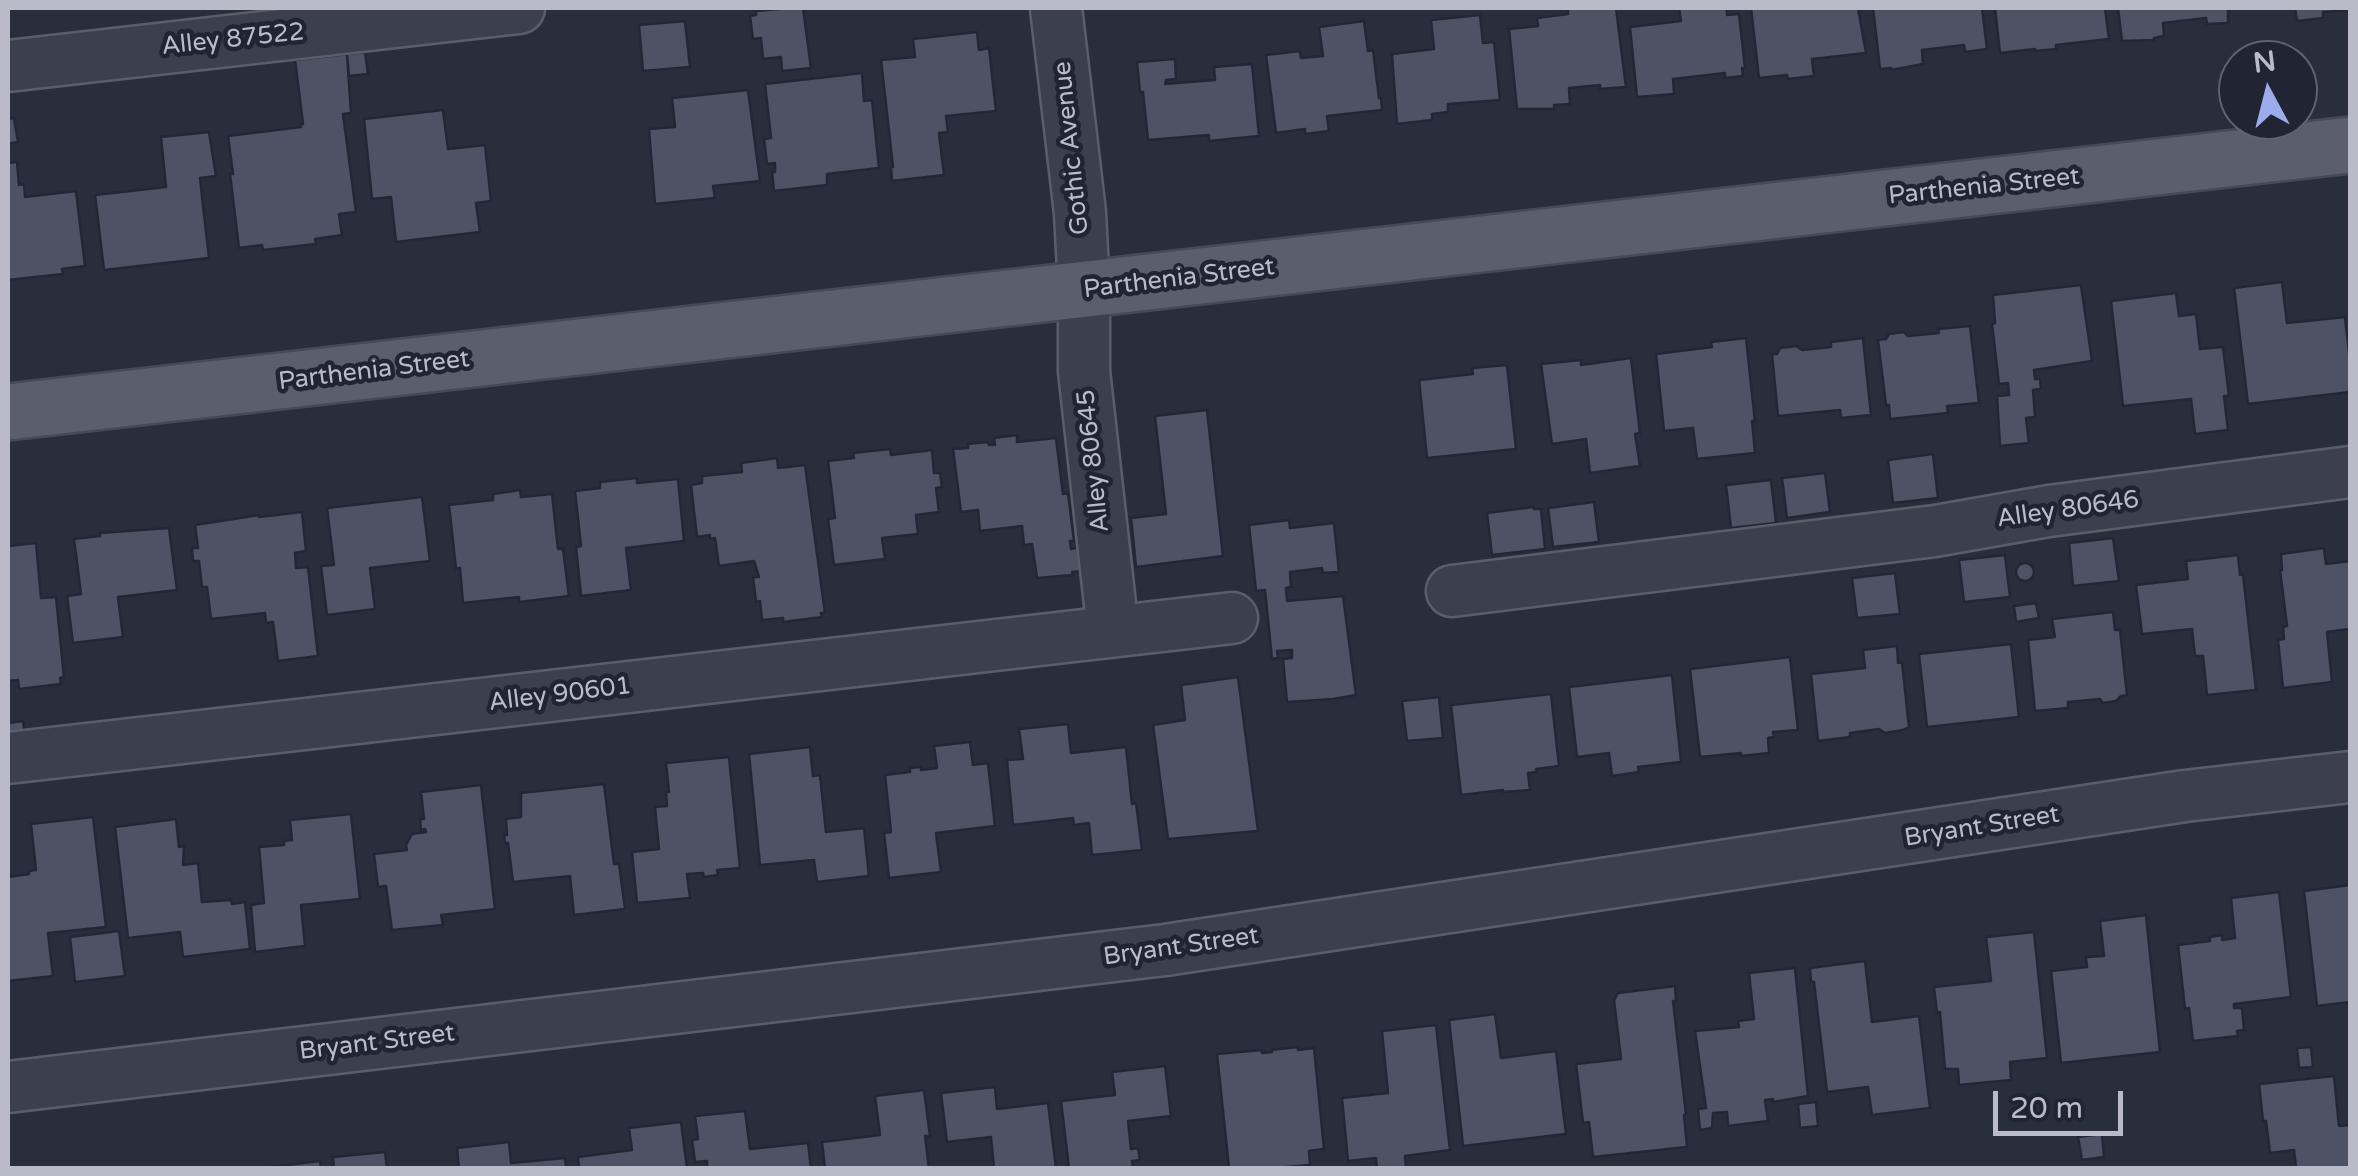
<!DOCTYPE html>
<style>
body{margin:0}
#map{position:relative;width:2358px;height:1176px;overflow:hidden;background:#292e3d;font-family:"Varela Round",sans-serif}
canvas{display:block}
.frame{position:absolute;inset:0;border:10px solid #b9bcc8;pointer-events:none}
.north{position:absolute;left:2218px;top:40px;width:100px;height:100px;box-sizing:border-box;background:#212533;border:2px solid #5e616f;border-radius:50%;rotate:353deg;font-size:28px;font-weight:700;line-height:40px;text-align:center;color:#b9bcc8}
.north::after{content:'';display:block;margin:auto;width:35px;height:45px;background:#9babeb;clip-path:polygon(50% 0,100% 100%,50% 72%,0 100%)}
.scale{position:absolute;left:1993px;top:1091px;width:130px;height:45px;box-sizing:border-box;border:5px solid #b9bcc8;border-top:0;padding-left:12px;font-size:30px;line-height:35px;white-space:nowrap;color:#b9bcc8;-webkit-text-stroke:8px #212533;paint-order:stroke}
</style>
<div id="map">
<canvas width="2358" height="1176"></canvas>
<div class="frame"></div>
<div class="north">N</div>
<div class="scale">20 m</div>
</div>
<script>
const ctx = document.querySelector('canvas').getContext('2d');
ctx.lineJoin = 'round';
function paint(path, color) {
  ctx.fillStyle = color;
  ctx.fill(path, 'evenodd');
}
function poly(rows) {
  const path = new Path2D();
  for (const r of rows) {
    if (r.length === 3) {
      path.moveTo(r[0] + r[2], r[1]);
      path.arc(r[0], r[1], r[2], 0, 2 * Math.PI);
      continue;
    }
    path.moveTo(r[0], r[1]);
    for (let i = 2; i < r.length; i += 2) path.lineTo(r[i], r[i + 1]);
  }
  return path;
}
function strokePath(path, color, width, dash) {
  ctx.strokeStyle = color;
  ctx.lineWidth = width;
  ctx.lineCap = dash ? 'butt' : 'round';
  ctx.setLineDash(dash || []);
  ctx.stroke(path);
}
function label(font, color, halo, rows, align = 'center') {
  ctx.font = font + ' "Varela Round",sans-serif';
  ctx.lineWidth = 9;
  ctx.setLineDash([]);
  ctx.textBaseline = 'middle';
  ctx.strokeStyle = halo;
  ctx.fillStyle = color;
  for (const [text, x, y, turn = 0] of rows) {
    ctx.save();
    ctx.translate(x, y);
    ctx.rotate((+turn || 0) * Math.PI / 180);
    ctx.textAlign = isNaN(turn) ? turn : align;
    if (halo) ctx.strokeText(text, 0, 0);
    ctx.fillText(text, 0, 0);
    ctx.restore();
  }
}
const building = poly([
 [789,8,803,8,811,68,782,71,781,57,763,59,761,38,753,39,750,16,756,15,756,11,789,8],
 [1568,8,1616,8,1626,87,1600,89,1600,85,1569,88,1570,104,1554,105,1554,109,1517,109,1509,29,1538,26,1537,18,1568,14,1568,8],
 [1679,8,1727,8,1727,15,1739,14,1745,68,1742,68,1743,76,1725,78,1725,73,1673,79,1674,94,1637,97,1630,27,1681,21,1679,8],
 [1751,8,1858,8,1866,53,1812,59,1814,76,1788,79,1787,75,1759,78,1751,8],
 [1873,8,1982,8,1987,49,1965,52,1964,45,1922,50,1923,64,1891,70,1891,68,1880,69,1873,8],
 [1995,8,2105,8,2109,39,2056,45,2056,49,2036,51,2035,49,2000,53,1995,8],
 [2118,8,2228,8,2228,23,2207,24,2206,18,2163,23,2164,36,2154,38,2154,40,2122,41,2118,8],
 [2295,8,2350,8,2350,10,2323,12,2323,18,2297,21,2295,8],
 [1480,15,1483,43,1494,42,1500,100,1448,104,1448,112,1432,114,1432,120,1397,124,1392,54,1434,49,1431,20,1480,15],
 [685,21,690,67,643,71,639,25,685,21],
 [1364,21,1368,51,1373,50,1379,98,1381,98,1382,110,1327,116,1329,131,1305,134,1305,129,1276,133,1266,55,1300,51,1301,58,1323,56,1319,27,1364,21],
 [977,32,979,50,989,48,996,111,946,116,948,132,939,133,944,175,892,181,891,167,893,167,881,60,915,57,913,39,977,32],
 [365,52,368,74,349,76,347,54,365,52],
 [347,54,351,113,343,114,356,212,339,214,342,235,315,239,316,244,263,250,262,245,239,248,230,174,233,174,228,136,301,127,301,124,303,124,295,60,347,54],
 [1175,59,1176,79,1166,80,1165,84,1215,80,1214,67,1252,64,1259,136,1209,141,1209,135,1148,140,1143,92,1140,92,1137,62,1175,59],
 [862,73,864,101,872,100,879,168,827,174,827,185,774,191,772,172,775,172,775,163,767,164,764,139,771,138,765,84,862,73],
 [748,90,760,181,713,186,715,198,655,204,649,129,675,127,672,98,748,90],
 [443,110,448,149,485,145,491,201,476,203,480,232,396,242,391,197,372,199,364,119,443,110],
 [14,118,18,142,8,144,8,119,14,118],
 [209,132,216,176,200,178,209,258,104,270,95,195,166,187,161,137,209,132],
 [17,162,19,185,24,184,25,197,76,191,85,266,62,269,63,274,8,280,8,163,17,162],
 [2282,282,2287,323,2345,317,2350,361,2350,392,2248,404,2234,288,2282,282],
 [2081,285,2092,361,2034,370,2035,379,2040,379,2041,389,2033,390,2035,417,2026,418,2029,443,2000,446,1997,396,2009,395,2008,383,1999,384,1992,324,1995,323,1993,295,2081,285],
 [2176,293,2179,316,2196,314,2200,349,2223,347,2229,396,2224,396,2228,430,2195,434,2191,399,2123,406,2111,301,2176,293],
 [1970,326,1979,403,1947,406,1948,413,1890,419,1889,405,1886,405,1878,340,1886,339,1889,334,1904,332,1908,336,1939,333,1938,329,1970,326],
 [1746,338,1755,421,1752,421,1755,453,1697,459,1693,428,1664,431,1656,354,1712,347,1711,342,1746,338],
 [1863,338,1871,415,1841,418,1840,410,1778,416,1772,354,1777,354,1780,348,1796,346,1802,350,1831,347,1831,342,1863,338],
 [1631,358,1640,433,1635,434,1640,466,1590,473,1586,439,1552,444,1541,364,1581,360,1581,365,1631,358],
 [1507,365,1516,449,1427,458,1419,380,1473,374,1472,368,1507,365],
 [1207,410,1223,556,1136,567,1131,518,1166,514,1155,416,1207,410],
 [1017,435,1017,442,1056,438,1063,494,1068,493,1074,541,1070,541,1071,549,1081,547,1084,571,1072,572,1073,575,1037,578,1032,544,1024,545,1022,526,980,531,978,510,961,512,953,449,968,448,968,444,988,442,989,445,995,445,994,438,1017,435],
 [890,449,891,455,932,450,934,473,940,473,942,487,936,488,939,512,916,515,918,534,882,538,885,559,834,565,828,519,835,518,828,461,854,458,853,453,890,449],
 [1933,454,1938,498,1893,503,1888,460,1933,454],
 [777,458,778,468,805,465,825,613,821,613,822,617,783,622,783,618,762,620,760,601,756,602,753,577,759,577,754,561,719,566,715,538,710,539,710,535,697,537,691,485,702,483,702,476,742,472,741,463,777,458],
 [1825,473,1830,512,1787,518,1782,478,1825,473],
 [637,478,637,483,678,479,684,541,626,548,631,590,581,596,576,547,581,546,575,491,600,488,600,482,637,478],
 [1771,480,1776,523,1731,528,1726,485,1771,480],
 [520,490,521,497,552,494,558,549,563,549,569,596,519,602,519,597,463,603,460,568,456,569,449,505,493,500,493,494,520,490],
 [422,497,430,561,370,568,375,609,327,615,321,566,334,565,327,508,422,497],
 [1594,502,1599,542,1553,547,1548,508,1594,502],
 [1533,507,1534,509,1541,509,1545,549,1492,555,1487,513,1533,507],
 [302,512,306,551,295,553,296,568,308,567,318,656,278,661,273,622,266,623,265,613,211,619,207,587,202,587,199,561,193,561,192,548,198,548,195,525,259,515,259,517,302,512],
 [1289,520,1290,528,1334,523,1339,572,1323,573,1322,568,1290,572,1291,587,1286,588,1287,601,1343,596,1356,695,1333,699,1287,702,1283,659,1292,658,1292,650,1277,651,1278,658,1272,659,1265,590,1256,591,1249,525,1289,520],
 [169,528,177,590,118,597,123,637,73,643,67,596,81,594,74,539,100,536,100,533,169,528],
 [2113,538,2119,581,2073,586,2069,543,2113,538],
 [36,543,41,598,56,597,64,677,60,678,61,684,19,689,18,680,8,681,8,546,36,543],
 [2324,548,2326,564,2350,561,2350,634,2349,629,2327,632,2332,682,2283,688,2278,640,2284,639,2283,627,2287,626,2280,570,2282,570,2281,554,2324,548],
 [2005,555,2010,597,1964,602,1959,560,2005,555],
 [2238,555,2240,575,2243,574,2256,690,2207,695,2203,656,2195,656,2192,629,2142,634,2136,585,2188,579,2186,561,2238,555],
 [2025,572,9],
 [1895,573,1900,614,1857,618,1852,578,1895,573],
 [2036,603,2039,618,2016,622,2014,606,2036,603],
 [2113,612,2115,630,2120,630,2127,695,2121,696,2116,701,2103,703,2100,699,2068,702,2068,708,2035,711,2028,640,2055,637,2052,619,2113,612],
 [2011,644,2019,717,1927,727,1919,654,2011,644],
 [1897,646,1898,663,1902,662,1909,727,1903,730,1885,733,1879,729,1850,733,1850,737,1818,741,1811,674,1865,668,1863,650,1897,646],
 [1790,657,1798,730,1773,732,1774,737,1768,738,1769,753,1741,756,1741,753,1700,757,1690,669,1790,657],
 [1672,675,1681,762,1638,767,1639,772,1612,776,1609,753,1577,757,1569,687,1672,675],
 [1238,677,1258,831,1168,839,1153,725,1185,720,1181,685,1238,677],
 [1551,694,1559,766,1536,769,1537,772,1528,773,1530,790,1503,792,1503,790,1461,795,1451,705,1551,694],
 [1439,697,1443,738,1407,741,1402,701,1439,697],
 [23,721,25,736,8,738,8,723,23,721],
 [1068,724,1071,753,1126,747,1132,804,1136,803,1142,850,1092,855,1089,823,1074,825,1073,818,1013,825,1007,760,1023,759,1019,729,1068,724],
 [970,742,973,765,988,763,995,826,936,833,941,872,889,878,884,833,891,832,885,775,910,772,910,768,921,767,921,770,937,768,934,746,970,742],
 [810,747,813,776,820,775,826,832,864,828,869,876,817,882,814,860,760,865,749,754,810,747],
 [729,757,740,868,717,870,718,875,704,877,703,873,687,874,690,898,637,903,632,852,659,849,655,807,667,806,666,792,669,792,666,763,729,757],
 [604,784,614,864,619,864,625,909,574,915,570,876,513,882,508,843,505,843,504,835,507,835,506,819,521,817,521,793,604,784],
 [481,785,495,909,441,915,443,925,392,930,386,886,378,887,374,854,407,850,406,845,412,834,426,832,425,829,421,830,420,819,424,819,421,792,481,785],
 [351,814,360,899,301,905,305,946,255,952,251,905,264,903,259,847,284,845,284,841,292,840,290,820,351,814],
 [93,817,106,927,48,933,53,976,8,981,8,877,29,874,29,871,36,870,31,824,93,817],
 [176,819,179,847,184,846,183,865,198,863,202,902,231,900,232,904,245,902,250,949,183,957,180,932,128,938,115,827,176,819],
 [2350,885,2350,1002,2317,1006,2304,891,2350,885],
 [2279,892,2291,997,2234,1004,2234,1008,2242,1008,2244,1030,2237,1031,2238,1036,2193,1041,2189,1008,2185,1009,2178,945,2210,941,2210,937,2222,935,2222,940,2235,938,2231,898,2279,892],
 [2146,915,2160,1052,2061,1063,2051,971,2087,967,2086,957,2104,956,2100,921,2146,915],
 [119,931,125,976,75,982,70,937,119,931],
 [2034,932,2047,1058,2010,1062,2011,1080,1959,1085,1958,1069,1945,1069,1940,1012,1937,1013,1934,987,1991,981,1986,937,2034,932],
 [1865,961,1872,1022,1919,1016,1930,1108,1872,1115,1868,1087,1827,1092,1814,982,1811,982,1810,968,1865,961],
 [1795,968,1808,1096,1773,1102,1773,1099,1765,1100,1768,1121,1728,1126,1727,1112,1713,1113,1712,1128,1700,1130,1698,1109,1706,1108,1695,1031,1739,1027,1738,1021,1754,1019,1749,973,1795,968],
 [1675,986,1676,1001,1673,1001,1686,1114,1684,1115,1687,1147,1593,1157,1589,1122,1583,1123,1576,1064,1621,1059,1614,1000,1618,993,1675,986],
 [1495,1014,1501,1058,1556,1051,1566,1134,1463,1146,1449,1020,1495,1014],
 [1436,1025,1450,1150,1405,1156,1406,1168,1377,1168,1376,1158,1348,1161,1342,1098,1388,1093,1382,1031,1436,1025],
 [1298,1047,1298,1050,1314,1048,1324,1149,1309,1151,1310,1165,1276,1168,1229,1168,1217,1054,1262,1050,1262,1053,1272,1052,1271,1050,1298,1047],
 [2311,1047,2313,1067,2299,1068,2297,1048,2311,1047],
 [1165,1066,1171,1116,1128,1121,1131,1149,1138,1148,1140,1160,1132,1161,1133,1167,1136,1168,1069,1168,1061,1101,1115,1095,1112,1072,1165,1066],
 [2334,1076,2339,1126,2350,1125,2350,1168,2296,1168,2294,1150,2270,1153,2266,1121,2263,1121,2259,1084,2334,1076],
 [995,1087,997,1109,1048,1103,1056,1168,994,1168,991,1137,947,1142,941,1093,995,1087],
 [924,1090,930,1136,925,1136,929,1168,825,1168,822,1142,880,1135,875,1096,924,1090],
 [1816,1102,1818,1126,1800,1128,1798,1104,1816,1102],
 [745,1111,750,1149,808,1143,811,1168,707,1168,707,1161,695,1162,692,1140,698,1139,695,1116,745,1111],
 [681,1122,687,1168,579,1168,578,1157,632,1150,629,1128,681,1122],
 [2102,1134,2104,1157,2082,1160,2078,1137,2102,1134],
 [509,1142,511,1163,565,1158,566,1168,459,1168,457,1148,509,1142],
 [385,1152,387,1168,334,1168,333,1157,385,1152],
 [320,1161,321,1168,271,1168,271,1167,320,1161]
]);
paint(building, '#4d5264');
strokePath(building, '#232735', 2.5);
const minor = poly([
 [1056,8,1080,213,1084,290,1084,371,1113,631],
 [8,66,519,8],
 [1452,591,1935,531,2049,511,2350,472],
 [8,758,1232,618],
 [8,1087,1165,950,2185,796,2350,777]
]);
const major = poly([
 [8,412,2350,145]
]);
strokePath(minor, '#5a5e6b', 55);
strokePath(major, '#464957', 60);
strokePath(minor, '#3c404e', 50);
strokePath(major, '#5b5f6d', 55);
label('25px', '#b9bcc8', '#212533', [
 ["Alley 87522",233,40,-6],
 ["Gothic Avenue",1072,148,-96],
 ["Parthenia Street",1984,187,-6],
 ["Parthenia Street",1179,279,-7],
 ["Parthenia Street",374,371,-7],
 ["Alley 80645",1094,461,-96],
 ["Alley 80646",2068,510,-8],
 ["Alley 90601",560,695,-7],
 ["Bryant Street",1982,827,-9],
 ["Bryant Street",1181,947,-8],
 ["Bryant Street",377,1043,-7]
]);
</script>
